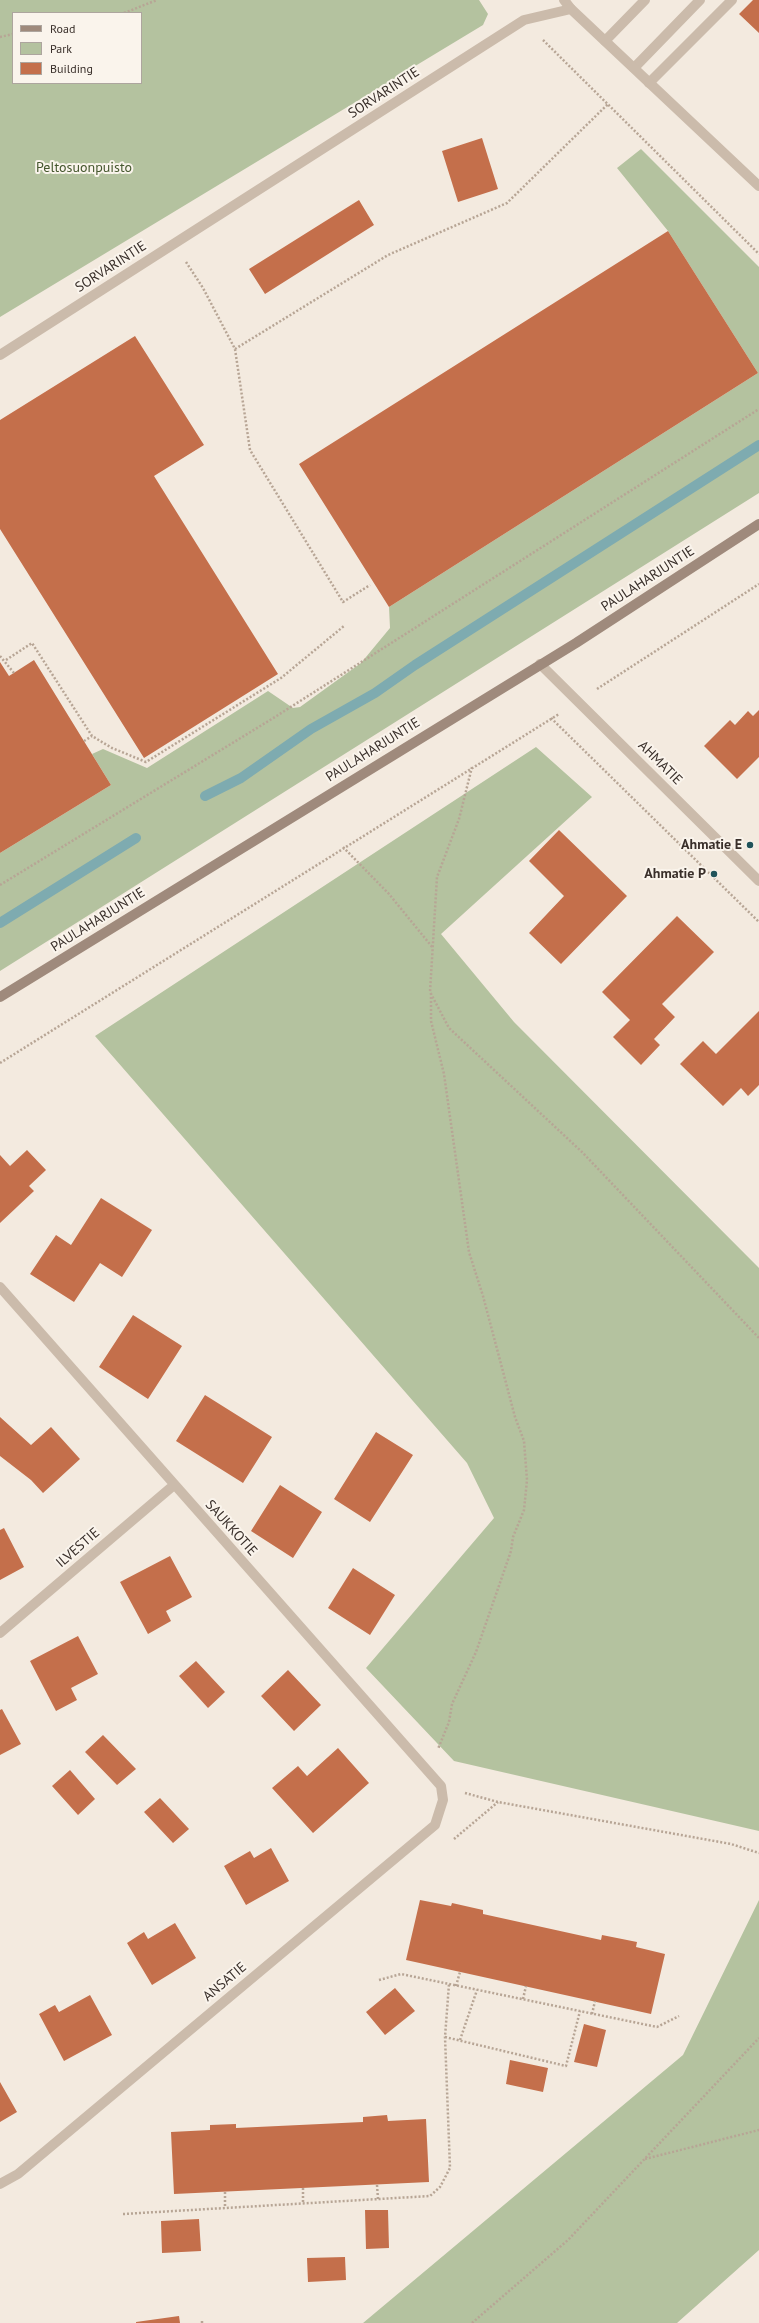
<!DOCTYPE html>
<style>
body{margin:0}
#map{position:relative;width:759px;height:2323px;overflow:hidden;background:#f3eadf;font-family:"PT Sans",sans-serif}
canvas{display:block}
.legend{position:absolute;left:12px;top:12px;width:130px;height:72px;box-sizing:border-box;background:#faf4ec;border:1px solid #ada59e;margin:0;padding:5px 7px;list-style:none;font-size:12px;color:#392f2a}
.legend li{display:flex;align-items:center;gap:8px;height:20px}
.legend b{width:20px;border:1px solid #ada59e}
</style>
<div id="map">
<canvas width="759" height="2323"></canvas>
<ul class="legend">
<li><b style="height:5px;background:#9f8a7c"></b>Road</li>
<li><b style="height:11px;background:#b4c29f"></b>Park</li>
<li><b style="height:11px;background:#c46f4b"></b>Building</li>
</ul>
</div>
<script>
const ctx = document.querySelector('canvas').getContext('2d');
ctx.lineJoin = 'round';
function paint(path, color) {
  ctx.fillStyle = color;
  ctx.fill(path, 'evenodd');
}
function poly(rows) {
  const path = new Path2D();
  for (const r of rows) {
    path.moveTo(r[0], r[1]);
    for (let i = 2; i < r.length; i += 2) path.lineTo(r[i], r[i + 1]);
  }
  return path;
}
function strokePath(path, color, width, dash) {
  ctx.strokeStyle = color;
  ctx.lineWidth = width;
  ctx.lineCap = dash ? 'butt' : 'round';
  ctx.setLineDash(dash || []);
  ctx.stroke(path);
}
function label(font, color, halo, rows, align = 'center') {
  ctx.font = font + ' "PT Sans",sans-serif';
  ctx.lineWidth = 4;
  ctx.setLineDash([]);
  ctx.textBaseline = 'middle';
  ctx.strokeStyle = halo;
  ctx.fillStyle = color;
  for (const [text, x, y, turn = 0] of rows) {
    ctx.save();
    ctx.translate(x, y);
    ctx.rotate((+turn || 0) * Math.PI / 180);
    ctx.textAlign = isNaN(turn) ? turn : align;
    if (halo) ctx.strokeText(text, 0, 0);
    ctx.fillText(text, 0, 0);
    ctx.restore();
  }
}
paint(poly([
 [0,0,479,0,488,14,483,25,0,317],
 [13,13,141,13,141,83,13,83],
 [641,149,759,267,759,493,0,971,0,853,111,785,92,754,103,749,147,768,268,691,293,708,300,707,361,663,390,628,389,607,758,373,668,231,617,168],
 [536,747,592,797,441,934,514,1022,759,1268,759,1831,454,1761,366,1668,494,1518,467,1463,95,1036],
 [759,1900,759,2250,677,2323,363,2323,683,2055]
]), '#b4c29f');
strokePath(poly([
 [205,796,241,778,311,729,375,693,415,665,759,445],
 [0,923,136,838]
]), '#7eabb0', 10);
paint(poly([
 [753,0,759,0,759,33,739,14],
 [482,138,498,189,458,202,442,151],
 [359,200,374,225,265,294,249,269],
 [668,231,758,373,389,607,299,464],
 [135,336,204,445,154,476,278,674,144,758,0,529,0,420],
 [34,660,111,785,0,853,0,662,9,676],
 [759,710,759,757,737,779,704,746,730,720,735,725,748,711,753,716],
 [559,830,627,896,561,964,529,933,564,896,529,861],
 [677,916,714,952,662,1004,675,1017,654,1039,660,1045,641,1065,613,1037,630,1020,602,992],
 [759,1011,759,1085,748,1096,741,1088,723,1106,680,1064,703,1041,716,1054],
 [27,1150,46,1170,29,1186,34,1191,0,1223,0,1155,10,1166],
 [101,1198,152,1230,122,1277,100,1263,74,1302,30,1274,56,1235,71,1245],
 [133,1315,182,1346,148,1399,99,1367],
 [205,1395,272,1437,243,1483,176,1441],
 [0,1417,31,1445,51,1427,80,1459,43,1493,31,1480,0,1456],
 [376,1432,413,1455,370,1522,334,1499],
 [280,1485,322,1512,293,1558,251,1531],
 [4,1528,24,1567,0,1580,0,1530],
 [170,1556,192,1597,166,1611,171,1621,148,1634,120,1582],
 [353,1568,395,1595,370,1635,328,1608],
 [78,1636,98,1674,71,1688,77,1700,56,1711,30,1661],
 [196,1661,225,1692,208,1708,179,1676],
 [288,1670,321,1705,294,1731,261,1696],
 [2,1709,21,1744,0,1755,0,1710],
 [103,1735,136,1769,117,1785,85,1752],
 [338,1748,369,1783,313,1833,272,1788,298,1766,307,1776],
 [70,1770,95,1799,78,1815,52,1786],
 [160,1798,189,1829,173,1843,144,1812],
 [271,1848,289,1881,246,1905,224,1866,250,1851,254,1858],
 [420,1900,451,1906,452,1903,483,1910,483,1914,601,1940,602,1935,637,1942,636,1947,665,1954,651,2014,406,1960],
 [175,1923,196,1958,152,1985,127,1943,144,1932,148,1939],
 [395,1988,415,2011,385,2035,366,2012],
 [90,1995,112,2035,64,2061,39,2014,55,2005,59,2012],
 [584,2024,606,2030,597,2067,574,2062],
 [510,2060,548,2068,543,2092,506,2084],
 [0,2082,17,2112,0,2122],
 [387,2115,388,2121,426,2119,429,2182,174,2194,171,2132,210,2130,210,2125,236,2124,236,2128,363,2122,363,2117],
 [365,2210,388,2210,389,2248,366,2249],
 [199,2219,201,2251,162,2253,161,2221],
 [345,2257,346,2280,308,2282,307,2258],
 [179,2316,180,2323,136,2323,136,2322]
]), '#c46f4b');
strokePath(poly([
 [124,13,157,0],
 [0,37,13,34],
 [543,40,759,254],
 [186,262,203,288,235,349,250,450,343,602,370,585],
 [235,349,388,255,507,203,608,104],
 [0,656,14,673],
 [6,660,32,643,92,736,112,748,146,762,281,678,344,626],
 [597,689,759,584],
 [551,718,759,922],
 [84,741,92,736],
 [472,767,459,819,437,877,430,992,449,1028,582,1152,759,1338],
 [343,847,389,894,433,948],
 [0,885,275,717,759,409],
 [431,993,431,1021,444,1074,469,1252,483,1296,515,1417,524,1441,527,1480,524,1510,513,1537,511,1551,476,1652,452,1704,449,1722,438,1749],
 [0,1063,559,714],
 [465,1793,498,1802,731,1844,759,1853],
 [454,1839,498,1802],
 [379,1980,401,1974,657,2027,679,2016],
 [456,1986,460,1972],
 [523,1999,526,1986],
 [592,2014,595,2001],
 [445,2037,566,2066,580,2011],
 [460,2040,477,1990],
 [645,2159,759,2130],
 [377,2185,378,2199],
 [303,2188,303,2203],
 [225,2192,225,2208],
 [123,2214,430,2196,440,2187,450,2168,445,2037,449,1984],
 [202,2321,202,2323],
 [472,2323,568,2240,759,2038]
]), '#b7a595', 2.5, [2, 2]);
strokePath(poly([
 [564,0,571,9],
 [605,41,645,0],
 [634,68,700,0],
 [649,83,732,0]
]), '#cbbbab', 10);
strokePath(poly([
 [0,355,524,20,571,9,759,186],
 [540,664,759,881],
 [0,1287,441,1786,443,1800,435,1825,18,2174,0,2184],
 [0,1633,174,1485]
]), '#cbbbab', 10);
strokePath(poly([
 [0,997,576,643,759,524]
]), '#9f8a7c', 10);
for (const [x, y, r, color] of [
 [750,845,4,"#20535a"],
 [714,874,4,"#20535a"]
]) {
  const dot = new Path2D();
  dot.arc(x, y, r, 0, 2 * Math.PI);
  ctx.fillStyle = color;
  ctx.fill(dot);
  strokePath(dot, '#faf4ec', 1.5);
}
label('14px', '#392f2a', '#faf4ec', [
 ["SORVARINTIE",384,93,-33],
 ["SORVARINTIE",111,267,-33],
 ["PAULAHARJUNTIE",648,579,-33],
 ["PAULAHARJUNTIE",373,750,-32],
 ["AHMATIE",660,763,45],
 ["PAULAHARJUNTIE",98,920,-32],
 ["SAUKKOTIE",231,1528,48],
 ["ILVESTIE",78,1548,-41],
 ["ANSATIE",225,1982,-40]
]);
label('14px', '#45572e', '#faf4ec', [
 ["Peltosuonpuisto",84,168]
]);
label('bold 14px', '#392f2a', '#faf4ec', [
 ["Ahmatie E",742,845],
 ["Ahmatie P",706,874]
], 'right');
</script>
